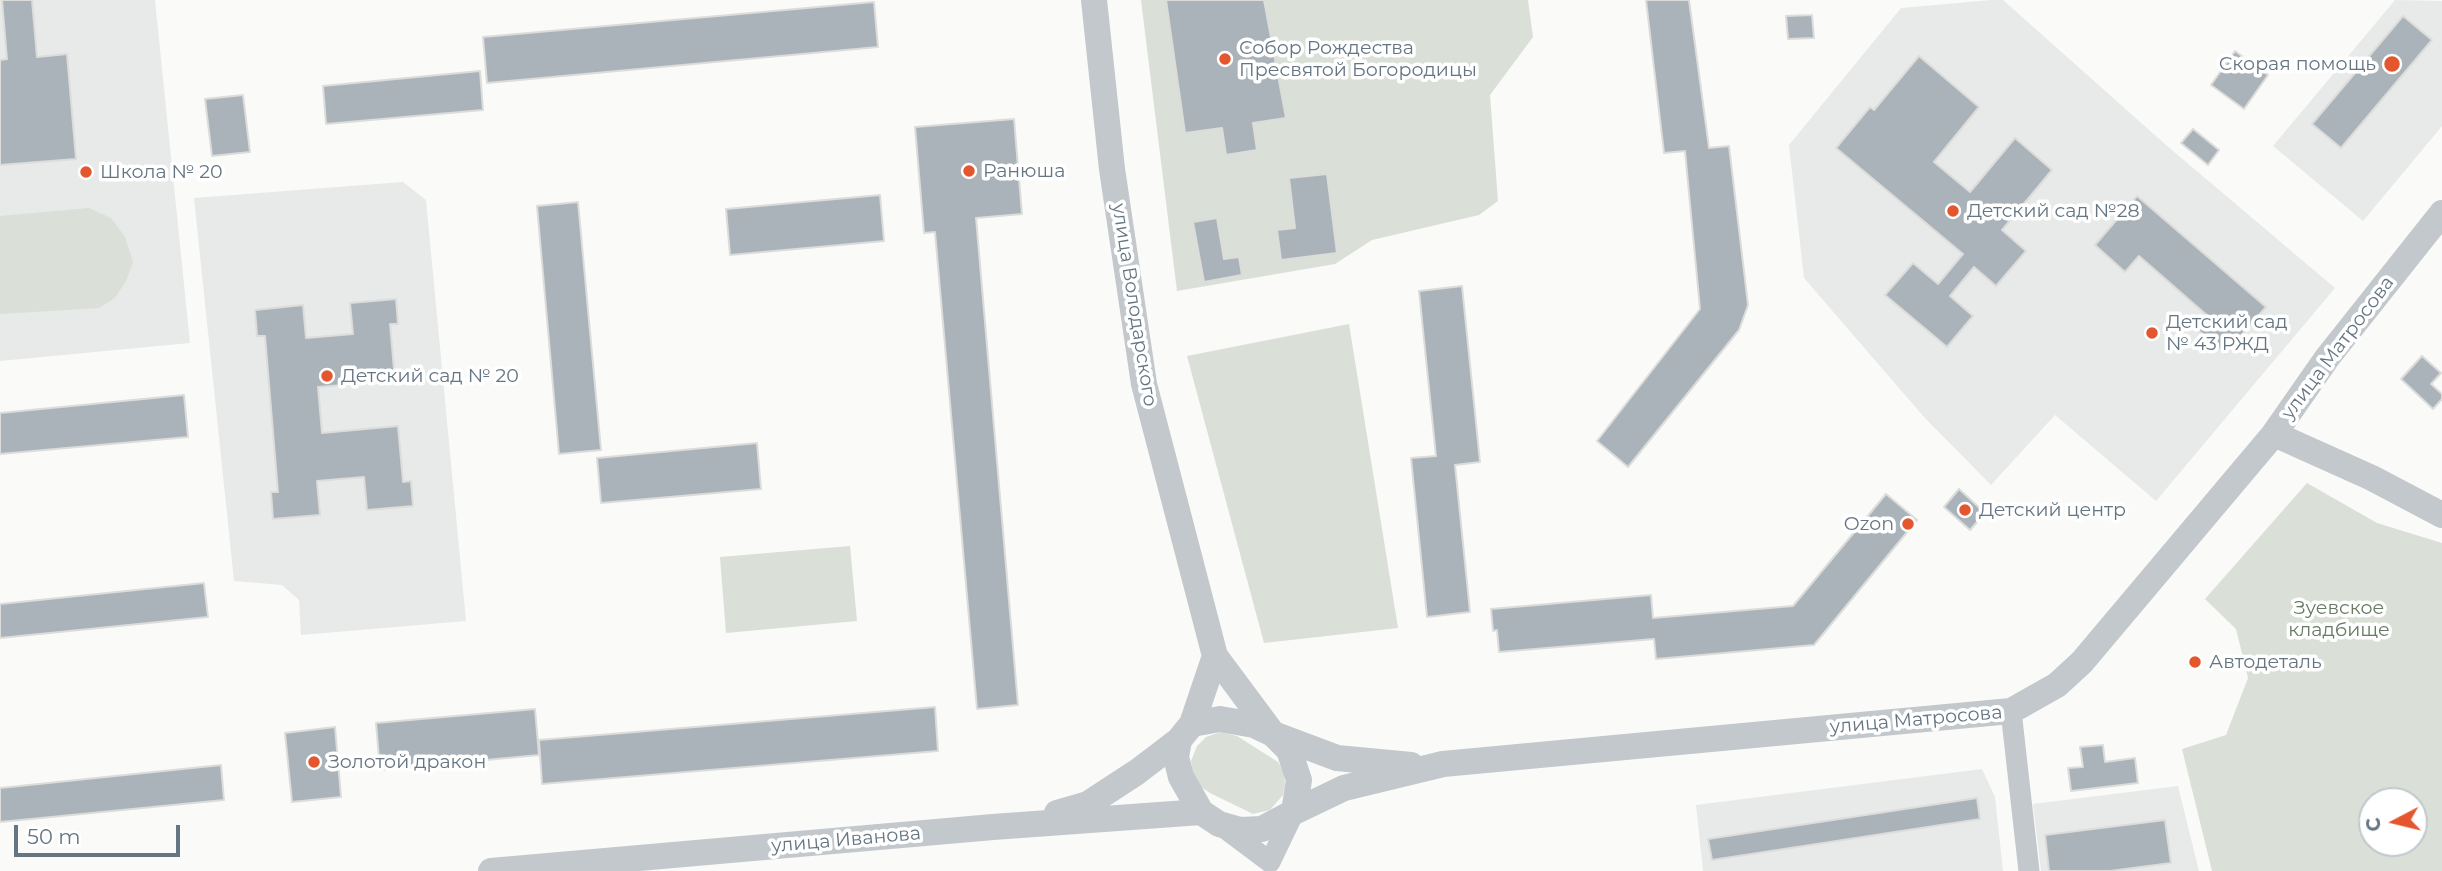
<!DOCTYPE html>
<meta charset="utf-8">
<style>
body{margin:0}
#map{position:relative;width:2442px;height:871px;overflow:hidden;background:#fafaf8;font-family:Montserrat,sans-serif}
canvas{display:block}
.north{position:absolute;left:2358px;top:787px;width:70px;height:70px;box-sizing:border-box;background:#fff;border:2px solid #c1c8cd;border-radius:50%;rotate:263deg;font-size:19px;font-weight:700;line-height:28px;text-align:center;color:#657683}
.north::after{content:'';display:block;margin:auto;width:24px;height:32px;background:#e4572e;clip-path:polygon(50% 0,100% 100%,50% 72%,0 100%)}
.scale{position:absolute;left:14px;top:825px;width:166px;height:32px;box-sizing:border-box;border:4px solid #657683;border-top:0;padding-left:9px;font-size:21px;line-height:24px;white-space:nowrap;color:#657683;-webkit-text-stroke:5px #fff;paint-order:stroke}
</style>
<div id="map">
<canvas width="2442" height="871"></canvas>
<div class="north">С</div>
<div class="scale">50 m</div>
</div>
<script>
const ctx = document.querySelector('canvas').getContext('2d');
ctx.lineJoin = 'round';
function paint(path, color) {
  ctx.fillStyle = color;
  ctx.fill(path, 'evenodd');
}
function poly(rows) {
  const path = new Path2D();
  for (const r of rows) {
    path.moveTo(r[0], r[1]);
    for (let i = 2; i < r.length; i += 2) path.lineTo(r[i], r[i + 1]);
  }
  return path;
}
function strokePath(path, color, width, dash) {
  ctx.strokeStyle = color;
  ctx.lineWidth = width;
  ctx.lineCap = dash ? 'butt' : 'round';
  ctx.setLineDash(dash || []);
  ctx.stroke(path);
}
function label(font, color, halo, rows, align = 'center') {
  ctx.font = font + ' Montserrat,sans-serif';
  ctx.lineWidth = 7;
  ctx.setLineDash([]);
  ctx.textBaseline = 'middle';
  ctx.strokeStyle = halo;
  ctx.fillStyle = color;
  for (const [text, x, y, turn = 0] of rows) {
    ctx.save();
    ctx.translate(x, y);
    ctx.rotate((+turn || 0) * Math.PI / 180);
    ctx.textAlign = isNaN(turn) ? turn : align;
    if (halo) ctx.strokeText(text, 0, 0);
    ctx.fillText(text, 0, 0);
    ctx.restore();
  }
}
paint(poly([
 [0,0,155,0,190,343,0,361],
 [1991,0,2003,0,2166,145,2335,288,2156,501,2055,415,1991,485,1924,417,1804,278,1789,145,1901,8],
 [2395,0,2442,1,2442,126,2363,221,2273,146],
 [403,182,426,200,466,621,301,635,299,600,282,585,234,581,194,198],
 [1982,769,1995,797,2003,871,1703,871,1696,805],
 [2178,786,2199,871,2041,871,2033,804]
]), '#e8e9e9');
paint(poly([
 [1141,0,1528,0,1533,37,1490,95,1498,201,1479,215,1372,240,1335,264,1177,291],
 [89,208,111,218,125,237,133,262,126,281,115,298,99,308,0,314,0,216],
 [1349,324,1398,628,1264,643,1187,356],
 [2307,483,2377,523,2442,543,2442,871,2212,871,2182,749,2226,735,2248,678,2236,629,2205,599],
 [2372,801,2414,801,2414,843,2372,843],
 [850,546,857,621,726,633,720,557],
 [1221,732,1237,736,1278,762,1284,772,1285,784,1283,795,1270,810,1253,814,1210,793,1201,787,1193,775,1191,761,1197,746,1206,737]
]), '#dadfd7');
const building = poly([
 [2,0,32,0,37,57,67,54,76,159,0,165,0,60,7,59,2,0],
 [1166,0,1264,0,1286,118,1253,123,1257,150,1226,155,1222,128,1185,133,1166,0],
 [1646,0,1689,0,1709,148,1729,146,1748,305,1739,330,1628,467,1597,441,1700,309,1685,151,1664,153,1646,0],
 [874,2,878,47,487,83,483,37,874,2],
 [1812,15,1814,38,1788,39,1786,16,1812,15],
 [2403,16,2432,40,2341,148,2312,124,2403,16],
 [2235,51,2268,75,2244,109,2211,85,2235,51],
 [1919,56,1979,107,1934,162,1970,192,2015,138,2052,170,2002,230,2026,251,1996,286,1974,267,1950,296,1973,316,1947,347,1885,295,1913,263,1938,284,1963,254,1836,148,1870,107,1874,110,1919,56],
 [480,71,483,110,326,124,323,86,480,71],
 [243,95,250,152,212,156,205,99,243,95],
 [1014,119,1022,214,976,218,1018,705,977,709,935,232,924,233,915,127,1014,119],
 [2193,129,2219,150,2208,165,2181,143,2193,129],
 [1327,174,1337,253,1281,260,1277,230,1295,228,1289,178,1327,174],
 [880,195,884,241,730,255,726,209,880,195],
 [2137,196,2266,307,2225,354,2198,330,2209,317,2139,256,2125,272,2095,245,2137,196],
 [578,202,601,450,559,454,537,206,578,202],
 [1217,218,1224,259,1239,257,1242,275,1204,282,1193,222,1217,218],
 [1462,286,1480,462,1455,465,1470,612,1427,617,1411,458,1436,456,1419,291,1462,286],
 [396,299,398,324,390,324,395,381,318,387,322,433,398,426,403,482,411,481,413,506,367,510,364,477,317,481,320,515,273,519,271,492,278,492,265,336,257,336,255,310,303,305,306,338,353,334,350,303,396,299],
 [2422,356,2441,373,2431,384,2442,394,2442,399,2433,409,2401,379,2422,356],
 [184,395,188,437,0,454,0,413,184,395],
 [757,443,761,489,601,503,597,458,757,443],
 [1959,489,1985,513,1970,530,1944,507,1959,489],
 [1886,494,1917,520,1814,645,1656,659,1654,639,1499,652,1497,630,1493,631,1491,609,1651,595,1653,618,1793,606,1886,494],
 [204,583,208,617,0,638,0,604,204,583],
 [935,707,938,751,542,784,539,740,935,707],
 [535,709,539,755,380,770,376,723,535,709],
 [335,727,341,797,292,802,285,733,335,727],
 [2103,745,2105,762,2135,758,2138,783,2071,791,2068,768,2083,767,2080,747,2103,745],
 [221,765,224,800,0,822,0,788,221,765],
 [1977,798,1980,819,1712,860,1708,839,1977,798],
 [2165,820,2171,863,2110,871,2049,871,2045,835,2165,820]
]);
paint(building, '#aab3b9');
strokePath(building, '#dcdcda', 2);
strokePath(poly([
 [2011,711,2029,871],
 [1222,826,1270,862],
 [1270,862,1294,812]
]), '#c3c8cc', 21);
strokePath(poly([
 [1094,0,1112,169,1144,384,1215,656,1192,724],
 [2274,434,2372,478,2442,515],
 [1215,656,1273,734,1337,758,1411,765],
 [1220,719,1254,725,1273,734,1289,750,1299,780,1294,812,1262,829,1240,830,1219,824,1201,812,1181,777,1176,757,1179,740,1192,724,1220,719],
 [1294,812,1344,788,1443,764,2011,711,2057,685,2082,662,2274,434,2327,358,2442,213],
 [1057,813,1088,804,1137,772,1179,740],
 [491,871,993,827,1201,812]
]), '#c3c8cc', 26);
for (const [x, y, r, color] of [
 [1225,59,7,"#e4572e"],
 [2392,64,9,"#e4572e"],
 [969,171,7,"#e4572e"],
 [86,172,7,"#e4572e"],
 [1953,211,7,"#e4572e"],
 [2152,333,7,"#e4572e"],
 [327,376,7,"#e4572e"],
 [1965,510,7,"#e4572e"],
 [1908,524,7,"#e4572e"],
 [2195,662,7,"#e4572e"],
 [314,762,7,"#e4572e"]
]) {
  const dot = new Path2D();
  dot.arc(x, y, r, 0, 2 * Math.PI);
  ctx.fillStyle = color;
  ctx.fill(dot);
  strokePath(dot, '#fff', 2.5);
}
label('19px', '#657683', '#fff', [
 ["Собор Рождества",1239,48],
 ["Пресвятой Богородицы",1239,70],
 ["Скорая помощь",2376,64,"right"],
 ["Ранюша",983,171],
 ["Школа № 20",100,172],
 ["Детский сад №28",1967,211],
 ["Детский сад",2166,322],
 ["№ 43 РЖД",2166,344],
 ["Детский сад № 20",341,376],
 ["Детский центр",1979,510],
 ["Ozon",1894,524,"right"],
 ["Автодеталь",2209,662],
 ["Золотой дракон",328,762]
], 'left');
label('19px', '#657683', '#fff', [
 ["улица Володарского",1134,305,81],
 ["улица Матросова",2338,348,-53],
 ["улица Матросова",1916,720,-5],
 ["улица Иванова",846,840,-5]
]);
label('19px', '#687a64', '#fff', [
 ["Зуевское",2339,608],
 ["кладбище",2339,630]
]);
</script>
